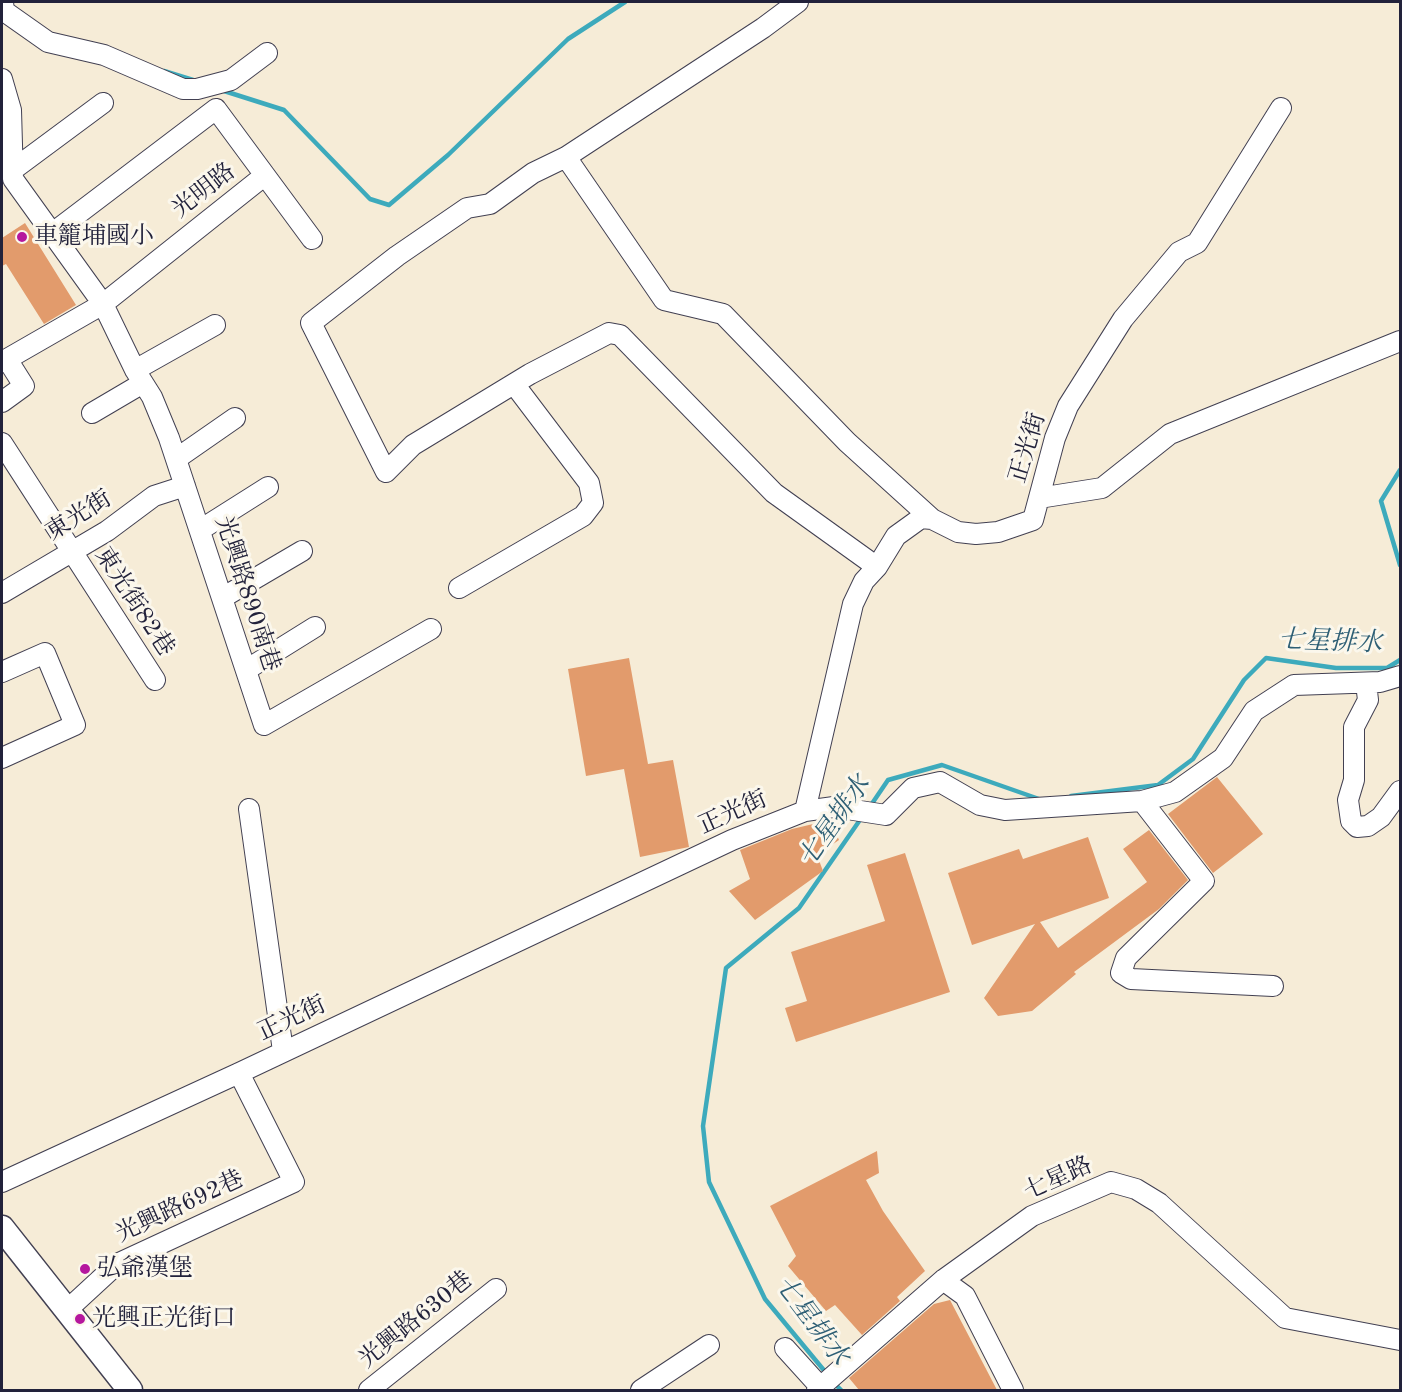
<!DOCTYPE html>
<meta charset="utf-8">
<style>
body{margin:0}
#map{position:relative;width:1402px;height:1392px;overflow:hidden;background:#f6ecd7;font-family:"Old Standard TT",serif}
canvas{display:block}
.frame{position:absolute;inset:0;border:3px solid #22223b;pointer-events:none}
</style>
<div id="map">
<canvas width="1402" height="1392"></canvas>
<div class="frame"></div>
</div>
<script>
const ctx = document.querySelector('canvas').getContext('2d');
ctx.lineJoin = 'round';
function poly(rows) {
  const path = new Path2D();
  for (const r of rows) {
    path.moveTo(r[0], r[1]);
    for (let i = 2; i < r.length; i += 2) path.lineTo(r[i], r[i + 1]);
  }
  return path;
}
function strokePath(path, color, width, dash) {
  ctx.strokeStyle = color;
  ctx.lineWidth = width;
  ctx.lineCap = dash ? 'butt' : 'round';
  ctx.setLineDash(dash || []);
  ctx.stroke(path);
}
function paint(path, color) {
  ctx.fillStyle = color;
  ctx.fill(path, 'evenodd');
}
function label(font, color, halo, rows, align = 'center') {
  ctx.font = font + ' "Old Standard TT","Noto Serif TC",serif';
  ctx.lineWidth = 6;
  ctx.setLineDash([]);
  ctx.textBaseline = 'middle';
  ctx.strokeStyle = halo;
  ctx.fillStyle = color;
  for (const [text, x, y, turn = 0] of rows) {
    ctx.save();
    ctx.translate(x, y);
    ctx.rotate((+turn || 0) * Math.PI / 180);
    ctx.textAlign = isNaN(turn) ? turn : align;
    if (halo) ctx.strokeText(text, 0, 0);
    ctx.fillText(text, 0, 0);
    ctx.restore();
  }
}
strokePath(poly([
 [164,71,193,80],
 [221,90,284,110,370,199,389,205,448,155,568,39,625,2],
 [1400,470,1381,501,1400,565],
 [1071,796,1158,785,1193,759,1244,680,1266,658,1336,668,1387,668,1400,660],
 [869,808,888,780,942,765,1039,799],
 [827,1374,765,1299,709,1182,703,1126,726,968,799,908,862,817],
 [834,1383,841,1390]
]), '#3daabc', 4.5);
paint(poly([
 [25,223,76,305,44,324,6,264,2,266,2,238],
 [629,658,648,764,673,760,689,847,640,857,624,769,586,776,568,669],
 [1217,777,1263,834,1213,873,1168,814],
 [830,820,839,840,817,855,823,871,755,920,729,891,750,879,740,850,792,829],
 [1149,830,1188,880,1159,909,1074,972,1076,974,1032,1011,998,1016,984,998,1035,924,972,945,948,873,1019,849,1023,859,1088,837,1109,898,1040,922,1058,948,1147,882,1123,849],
 [905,853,950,992,796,1042,785,1008,807,1001,791,952,885,921,867,865],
 [877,1151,879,1173,866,1180,883,1211,925,1271,897,1297,900,1301,862,1335,835,1305,826,1311,788,1266,796,1256,770,1206],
 [950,1300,997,1390,859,1390,849,1378,934,1304]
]), '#e29b6c');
const minor = poly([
 [3,2,4,11,48,42,104,55,183,89,197,89,231,80,267,53],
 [798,2,763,28,566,157,533,173,490,204,467,208,397,256,311,323,386,472,413,445,530,374,609,333,620,335,774,493,877,567],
 [2,79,11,110,13,179,103,304,264,176],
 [566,157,664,300,723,314,847,442,932,519],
 [14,169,103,103],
 [54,232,216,109,312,239],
 [2,362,103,304,135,370,152,397,169,438,264,725,431,629],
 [135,370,215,325],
 [2,402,24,386,7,359],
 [92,413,143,383],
 [2,443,155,680],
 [176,459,235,418],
 [1039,498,1102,488,1170,434,1400,341],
 [200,530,268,487],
 [459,588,583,516,593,503,589,483,514,384],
 [2,593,107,531,154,496,185,486],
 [222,598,302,551],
 [246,670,315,627],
 [2,672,45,653,75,725,2,758],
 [1366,683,1368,700,1354,727,1354,780,1348,800,1351,821,1357,827,1368,826,1381,817,1400,791],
 [1142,801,1204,881,1126,958,1121,973,1131,979,1273,986],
 [249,809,283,1051],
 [805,811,853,604,864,581,877,567,896,536,921,518,932,519,958,532,976,534,998,532,1033,520,1055,438,1068,406,1123,319,1179,252,1197,243,1281,108],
 [2,1182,239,1073,732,840,805,811,834,807,886,815,913,788,940,782,980,805,1005,810,1142,801,1175,792,1223,758,1254,711,1294,685,1380,682,1400,676],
 [943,1280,965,1296,1013,1390],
 [66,1311,117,1264,294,1182,239,1073],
 [785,1348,823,1390],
 [369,1390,496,1289],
 [641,1390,709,1345],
 [817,1390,943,1280,1032,1216,1111,1182,1136,1189,1159,1203,1285,1318,1400,1340]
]);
const major = poly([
 [2,1228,130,1390]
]);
strokePath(minor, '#424052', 22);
strokePath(major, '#424052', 27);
strokePath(minor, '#fff', 20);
strokePath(major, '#fff', 24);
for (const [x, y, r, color] of [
 [22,237,6,"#b5179e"],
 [85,1269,6,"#b5179e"],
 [80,1319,6,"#b5179e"]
]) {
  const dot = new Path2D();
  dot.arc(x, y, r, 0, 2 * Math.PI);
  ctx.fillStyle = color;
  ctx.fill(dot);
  strokePath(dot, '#fbf7ec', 2);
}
label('24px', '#22223b', '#fbf7ec', [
 ["光明路",204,191,-38],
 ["正光街",1028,448,-73],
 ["東光街",79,516,-32],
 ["光興路890南巷",247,594,72],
 ["東光街82巷",134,602,57],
 ["正光街",733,813,-24],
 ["正光街",292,1019,-25],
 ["七星路",1058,1179,-24],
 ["光興路692巷",180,1207,-25],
 ["光興路630巷",416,1320,-39]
]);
label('24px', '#22223b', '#fbf7ec', [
 ["車籠埔國小",34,237],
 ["弘爺漢堡",97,1269],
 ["光興正光街口",92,1319]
], 'left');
label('italic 26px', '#2e5f75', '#fbf7ec', [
 ["七星排水",1330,642,2],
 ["七星排水",835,822,-55],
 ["七星排水",811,1321,53]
]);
</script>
